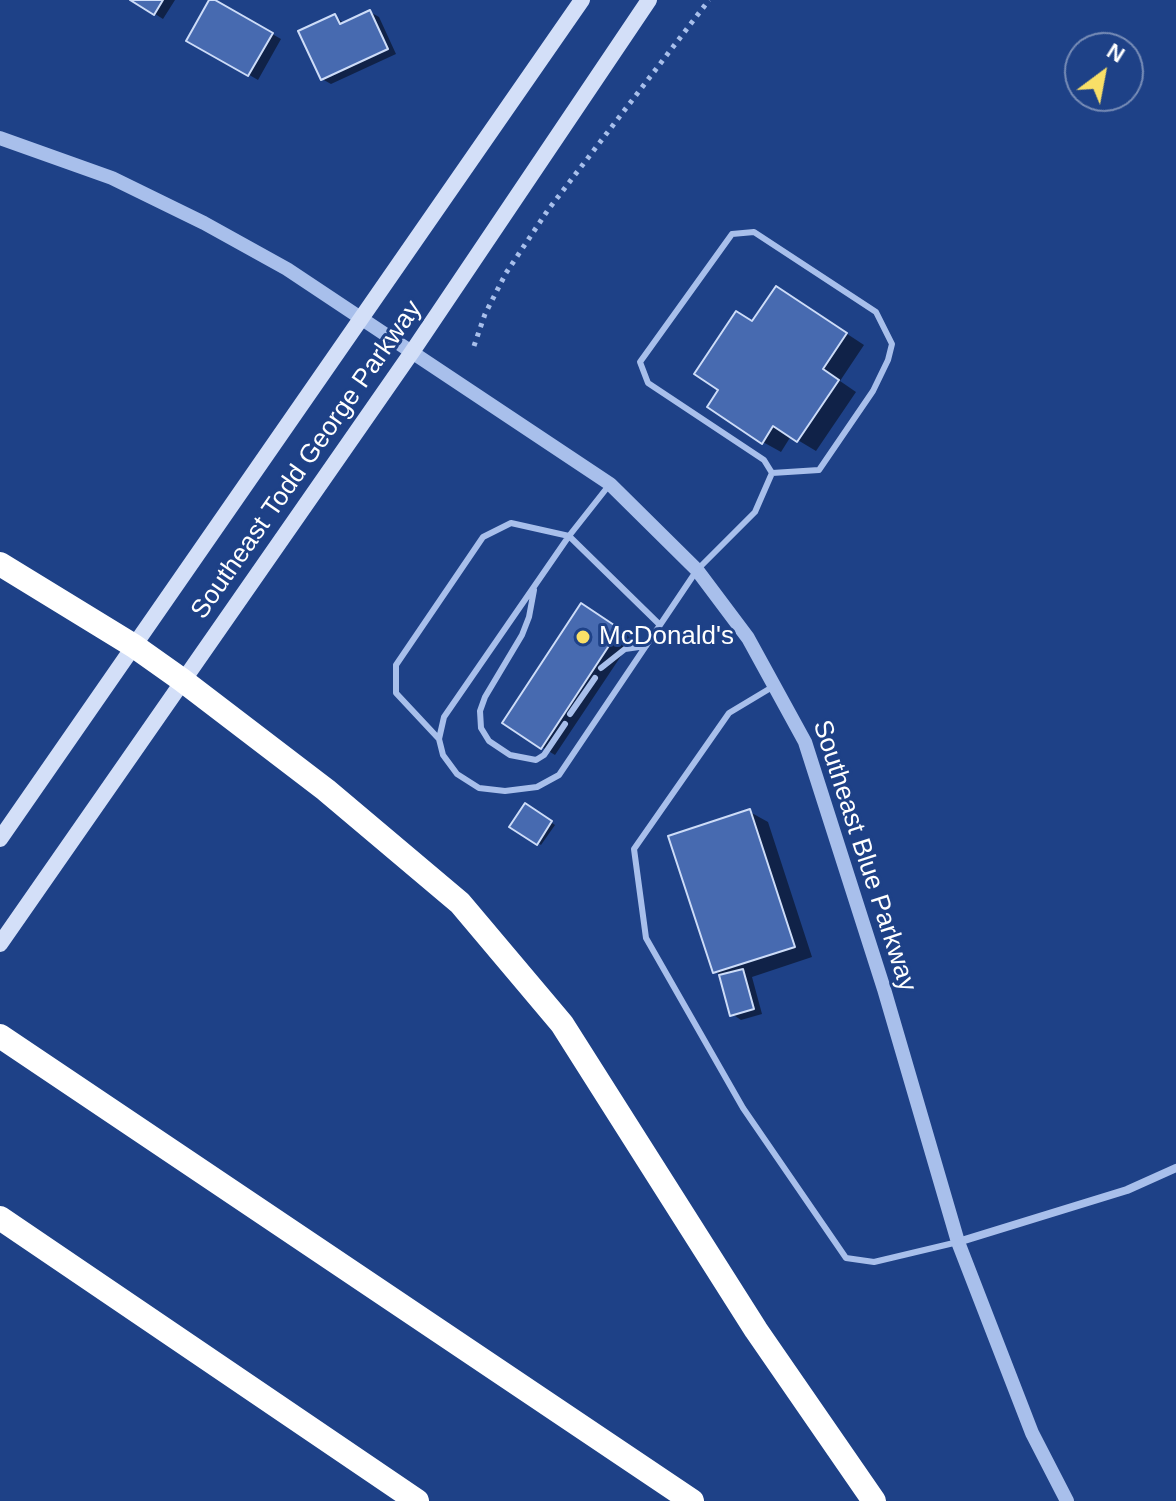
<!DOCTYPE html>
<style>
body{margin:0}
#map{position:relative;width:1176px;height:1501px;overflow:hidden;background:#1e4187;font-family:Arial,sans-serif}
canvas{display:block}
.north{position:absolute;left:1064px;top:32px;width:80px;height:80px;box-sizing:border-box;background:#1e4187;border:2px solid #788db7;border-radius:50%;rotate:32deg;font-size:22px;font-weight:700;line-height:32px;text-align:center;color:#fff}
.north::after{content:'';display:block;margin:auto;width:28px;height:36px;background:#f9df67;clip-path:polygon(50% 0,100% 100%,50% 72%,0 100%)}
</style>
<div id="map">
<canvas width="1176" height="1501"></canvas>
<div class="north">N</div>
</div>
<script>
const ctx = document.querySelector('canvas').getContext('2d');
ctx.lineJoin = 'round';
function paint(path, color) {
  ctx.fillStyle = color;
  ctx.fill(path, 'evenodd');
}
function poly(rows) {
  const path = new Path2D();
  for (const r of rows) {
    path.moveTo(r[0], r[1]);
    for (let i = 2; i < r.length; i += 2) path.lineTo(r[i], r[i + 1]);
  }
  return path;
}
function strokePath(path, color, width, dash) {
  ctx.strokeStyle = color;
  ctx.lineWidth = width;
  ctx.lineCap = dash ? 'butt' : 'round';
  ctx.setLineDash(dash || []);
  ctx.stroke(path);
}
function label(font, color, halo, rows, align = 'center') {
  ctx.font = font + ' Arial,sans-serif';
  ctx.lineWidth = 6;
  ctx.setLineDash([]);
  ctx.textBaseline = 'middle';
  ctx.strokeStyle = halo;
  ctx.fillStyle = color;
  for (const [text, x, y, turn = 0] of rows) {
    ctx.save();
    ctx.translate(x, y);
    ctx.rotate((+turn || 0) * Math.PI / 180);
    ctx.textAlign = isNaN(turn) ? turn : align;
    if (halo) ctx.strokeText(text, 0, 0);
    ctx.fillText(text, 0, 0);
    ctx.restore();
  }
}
paint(poly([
 [133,0,175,0,163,19],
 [212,0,281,39,258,80,189,40],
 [370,12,379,17,396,54,331,84,322,79,335,16,345,24],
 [794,299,864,345,840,381,856,392,816,451,791,436,781,452,763,442,721,389,753,323],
 [596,614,633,638,555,755,542,747],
 [525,805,555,825,541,845,512,826],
 [750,812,768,822,812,957,752,977,762,1014,741,1020,732,1014,721,975,715,972]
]), '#0007');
const building = poly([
 [130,0,163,0,154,15,130,0],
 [209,0,215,0,273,33,248,76,186,41,209,0],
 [370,10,388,49,321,80,298,31,335,14,340,24,370,10],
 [776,286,847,333,823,369,839,380,797,442,773,426,762,444,707,407,718,390,694,374,736,311,752,321,776,286],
 [581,603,620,629,541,749,502,723,581,603],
 [525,803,552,821,537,845,509,827,525,803],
 [750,809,795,947,713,973,668,836,750,809],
 [743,969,754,1009,730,1016,719,975,743,969]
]);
paint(building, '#476ab0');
strokePath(building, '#cddcf8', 2);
strokePath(poly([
 [474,346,485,314,506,273,548,210,709,0]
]), '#a8bfeb', 5, [4, 6]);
strokePath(poly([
 [610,484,569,536,444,717,439,739,443,755,457,774,479,788,505,791,537,787,559,775,697,570,755,512,772,473,764,460,648,383,640,362,732,234,754,232,876,312,892,344,888,360,873,391,819,470,772,473],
 [534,590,529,617,522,635,485,697,480,711,481,728,489,741,510,755,536,760,544,755,565,724],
 [601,668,625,649,646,646],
 [774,686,729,713,634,849,646,938,743,1108,846,1258,874,1262,958,1242],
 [570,714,595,678],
 [439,739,396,693,396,665,483,537,511,523,569,536,660,625]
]), '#a8bfeb', 6);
strokePath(poly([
 [958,1242,1127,1190,1176,1168]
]), '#a8bfeb', 8);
strokePath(poly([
 [0,138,112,178,204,223,287,269,610,484,697,570,748,638,805,742,884,989,958,1242,1032,1433,1067,1501]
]), '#a8bfeb', 14);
strokePath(poly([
 [0,839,582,0],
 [0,944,412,352,649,0]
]), '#d3dff8', 16);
strokePath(poly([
 [0,564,134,646,182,680,326,790,460,903,562,1024,756,1330,874,1501],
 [0,1036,692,1501],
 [0,1218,417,1501]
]), '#fff', 24);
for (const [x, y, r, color] of [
 [583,637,8,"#f9df67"]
]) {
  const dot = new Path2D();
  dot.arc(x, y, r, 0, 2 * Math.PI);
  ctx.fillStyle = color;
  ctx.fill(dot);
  strokePath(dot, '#1e4187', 3);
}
label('26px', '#fff', '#1e4187', [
 ["Southeast Todd George Parkway",307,460,-55],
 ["Southeast Blue Parkway",864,856,72]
]);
label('26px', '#fff', '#1e4187', [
 ["McDonald's",599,637]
], 'left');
</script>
